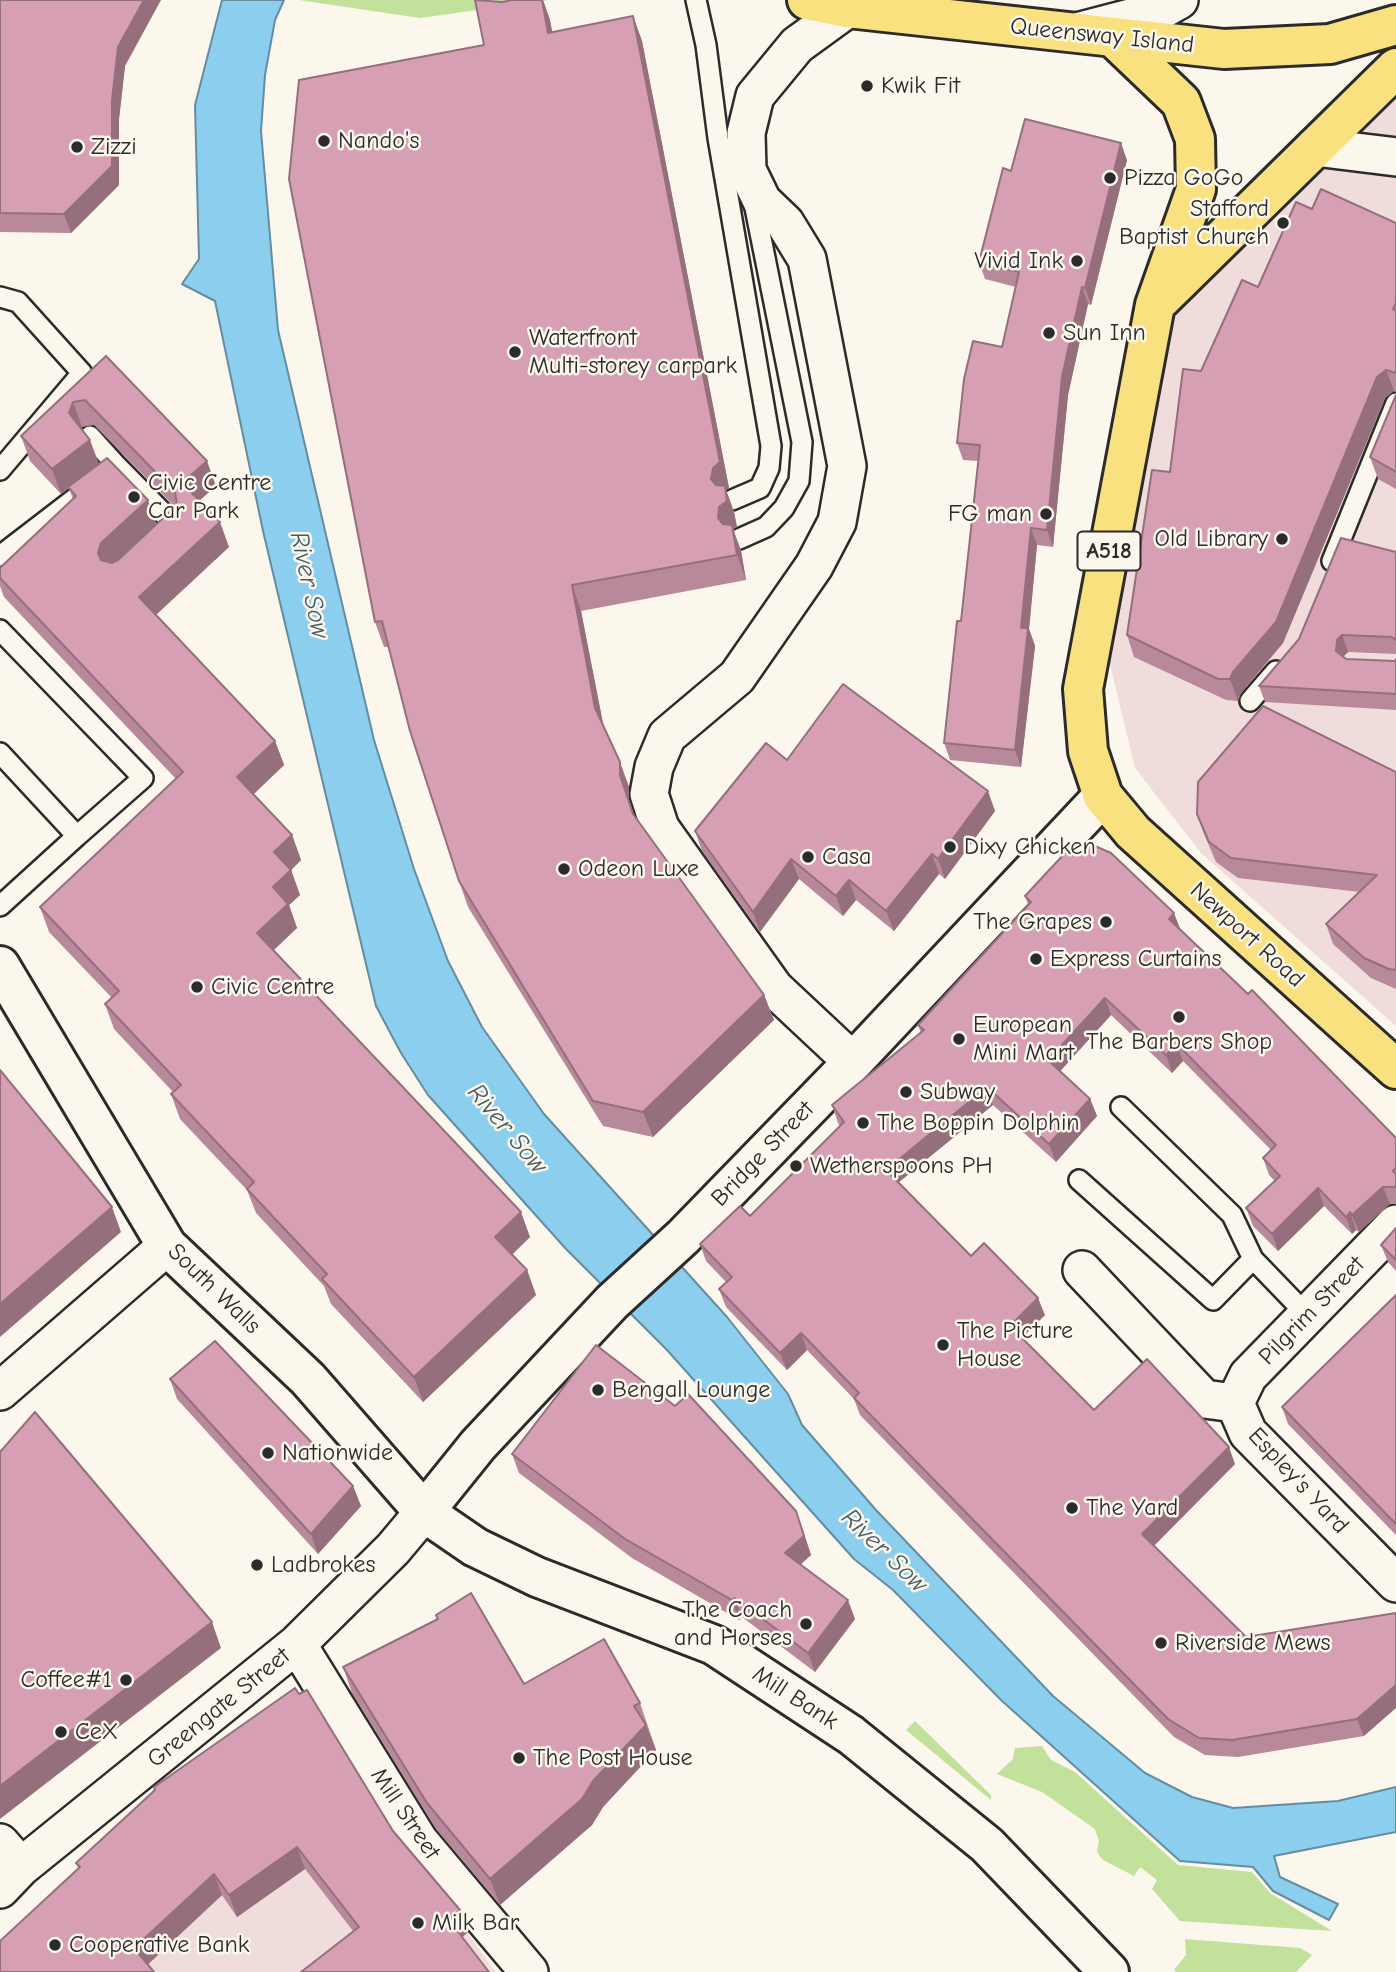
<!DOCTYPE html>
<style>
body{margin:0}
canvas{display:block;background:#fbf7ec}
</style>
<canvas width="1396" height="1972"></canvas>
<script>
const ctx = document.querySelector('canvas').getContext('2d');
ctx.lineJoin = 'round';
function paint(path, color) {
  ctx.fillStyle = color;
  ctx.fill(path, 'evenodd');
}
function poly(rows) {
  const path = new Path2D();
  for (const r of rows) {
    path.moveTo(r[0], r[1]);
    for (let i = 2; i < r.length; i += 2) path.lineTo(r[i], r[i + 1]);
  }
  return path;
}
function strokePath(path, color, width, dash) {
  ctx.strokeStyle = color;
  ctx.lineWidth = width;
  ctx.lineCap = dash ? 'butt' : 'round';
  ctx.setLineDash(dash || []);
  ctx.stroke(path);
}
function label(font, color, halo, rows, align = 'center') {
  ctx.font = font + ' "Comic Neue",sans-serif';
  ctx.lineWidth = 5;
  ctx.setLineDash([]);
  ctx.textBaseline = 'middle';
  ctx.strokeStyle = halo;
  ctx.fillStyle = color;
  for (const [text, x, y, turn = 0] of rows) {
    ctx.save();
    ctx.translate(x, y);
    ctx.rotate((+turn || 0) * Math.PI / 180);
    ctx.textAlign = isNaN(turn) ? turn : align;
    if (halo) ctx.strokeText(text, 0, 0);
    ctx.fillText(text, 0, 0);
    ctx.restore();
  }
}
paint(poly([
 [1396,95,1396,1026,1201,853,1135,768,1109,660,1174,312],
 [294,1694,496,1972,0,1972]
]), '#f0dddb');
paint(poly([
 [299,0,548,0,420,18],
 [915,1721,991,1795,991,1800,906,1730],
 [1042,1746,1051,1760,1075,1772,1178,1865,1252,1872,1270,1893,1332,1931,1180,1921,1152,1889,1157,1880,1140,1867,1134,1876,1103,1860,1097,1852,1099,1841,1095,1829,1042,1792,997,1774,1013,1759,1015,1748],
 [1185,1939,1300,1948,1312,1955,1296,1972,1176,1972,1174,1970,1186,1955]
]), '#c2e19a');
const water = poly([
 [222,0,284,0,275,20,265,75,261,131,278,330,374,740,414,869,448,961,482,1027,544,1114,727,1317,788,1394,802,1425,876,1510,1053,1696,1145,1773,1192,1797,1233,1808,1338,1801,1396,1787,1396,1832,1274,1856,1280,1877,1338,1904,1329,1920,1273,1891,1253,1867,1180,1861,1001,1700,893,1590,854,1559,667,1350,566,1249,428,1095,401,1053,376,1006,263,531,215,301,182,284,199,259,195,105,222,0]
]);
paint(water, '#8bceed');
strokePath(water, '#658d9f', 2);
const lane = poly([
 [696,0,706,45,718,138,771,446,769,468,760,488,732,500],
 [0,297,18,302,82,373,0,470],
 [90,436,117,466],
 [739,539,766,527,784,508,799,481,802,442,753,198],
 [0,556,117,466,175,525,165,534],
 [1332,561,1396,403],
 [0,630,143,778,77,836],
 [1250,701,1276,671],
 [0,753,77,836,0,906],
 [1121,1107,1232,1215,1253,1259],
 [1079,1180,1213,1300,1253,1259,1307,1315]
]);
const street = poly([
 [848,8,797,45,755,96,746,133,747,170,762,201,785,223,807,259,847,466,837,522,814,566,737,677,667,736,654,767,649,794,660,828,774,988,853,1062],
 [1077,32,1161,10,1179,0],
 [1315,147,1396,157],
 [1082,1270,1204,1399,1235,1403],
 [0,1391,167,1246],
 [1235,1403,1248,1433,1396,1583],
 [1235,1403,1248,1376,1396,1224],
 [297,1644,419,1841,529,1972],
 [0,1843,21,1867],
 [0,1889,21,1867,297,1644,393,1549,424,1512]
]);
const secondary = poly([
 [0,966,167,1246,308,1379,424,1512,475,1547,537,1577,714,1645,851,1735,987,1845,1109,1972],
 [424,1512,478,1445,612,1302,683,1237,853,1062,1103,796]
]);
const highway = poly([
 [807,0,848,8,1224,49,1330,44,1396,25],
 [1115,39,1181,102,1195,139,1196,189,1155,305,1083,689,1088,751,1103,796,1133,832,1396,1069],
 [1161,299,1396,68]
]);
strokePath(lane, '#2b2b2b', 24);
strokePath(street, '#2b2b2b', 42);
strokePath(secondary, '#2b2b2b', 44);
strokePath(highway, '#2b2b2b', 44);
strokePath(lane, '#fbf7ec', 19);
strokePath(street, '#fbf7ec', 37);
strokePath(secondary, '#fbf7ec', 38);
strokePath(highway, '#fae180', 38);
paint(poly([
 [0,0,125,66,119,119,119,185,71,233,0,232],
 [512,0,543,0,550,20,552,32,633,16,642,41,729,488,726,490,734,512,737,527,733,529,741,551,746,580,581,611,603,725,629,787,629,800,634,816,764,995,774,1020,653,1137,603,1126,468,907,459,881,389,647,384,647,375,622,484,45],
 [1127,160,1091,305,1088,304,1068,395,1053,547,1037,545,1029,629,1035,646,1021,767,950,760,944,743,961,621,979,461,963,460,957,443,1002,347,1016,287,985,279,979,262,1011,171],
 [1312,209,1396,223,1396,392,1394,391,1385,398,1283,643,1241,693,1238,701,1226,700,1134,657,1127,635,1170,472,1201,371],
 [106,356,216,486,199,501,229,547,156,615,275,741,284,765,254,794,292,835,301,860,291,870,300,895,289,905,297,928,274,950,530,1237,512,1255,527,1270,536,1295,423,1402,331,1304,324,1286,256,1213,247,1190,180,1119,171,1094,173,1092,114,1029,105,1004,112,998,49,932,40,907,176,779,4,597,0,586,0,568,73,499,69,488,61,494,30,461,21,436],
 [94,425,175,507,157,524,99,464,81,429,82,427],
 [1396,395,1396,489,1378,479,1370,457],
 [1396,552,1396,654,1348,652,1343,656,1346,659,1395,661,1396,659,1396,710,1265,702,1259,686],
 [787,760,995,811,945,879,939,874,894,931,856,900,843,916,799,879,760,932,702,851,695,831],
 [1396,772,1396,989,1371,978,1333,944,1326,924,1360,892,1238,878,1216,862,1204,834,1197,814],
 [1025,896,1181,931,1396,1138,1396,1204,1390,1204,1359,1232,1356,1230,1352,1234,1324,1206,1278,1251,1253,1226,1246,1208,1275,1181,1269,1175,1263,1158,1271,1150,1183,1061,1172,1073,1111,1015,1060,1071,1090,1099,1097,1116,1056,1162,993,1105,899,1182,971,1256,1045,1315,1022,1338,1094,1410,1235,1464,1154,1545,1246,1637,1396,1613,1364,1736,1238,1757,1205,1755,1174,1737,860,1415,854,1399,807,1350,787,1370,726,1307,719,1289,726,1282,706,1261,700,1244,750,1216,840,1126,838,1123,832,1105,921,1033,918,1025,1028,905],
 [1396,1228,1396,1271,1388,1262,1381,1245],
 [1396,1296,1396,1535,1288,1424,1282,1407],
 [170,1379,353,1486,361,1506,318,1554,177,1399],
 [675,1406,803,1530,811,1555,801,1564,855,1619,815,1672,742,1617,739,1620,632,1558,519,1473,512,1454],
 [436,1615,524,1684,640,1703,656,1750,603,1807,592,1825,500,1905,436,1829,352,1693,343,1667,437,1619],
 [154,1787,393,1831,460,1910,468,1932,353,1931,305,1869,237,1917,222,1895,148,1964,0,1972,78,1868,76,1863,155,1791]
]), '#b8899a');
paint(poly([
 [144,0,161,0,125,66,119,119,119,185,71,233,64,214,112,100,118,47],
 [542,0,543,0,550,20,557,58,548,33],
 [633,16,642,41,729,488,726,490,734,512,737,527,733,529,741,551,746,580,729,532,718,518,722,493,711,479],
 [1121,143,1127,160,1091,305,1085,288],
 [1082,287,1088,304,1068,395,1053,547,1047,530,1062,377],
 [1386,370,1394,391,1385,398,1283,643,1241,693,1238,701,1230,679,1233,672,1377,377],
 [73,402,82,427,78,438,69,413],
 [90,440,99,464,61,494,52,469],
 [207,461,216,486,191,508,182,483],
 [148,500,157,525,107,578,98,553,101,543],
 [220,522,229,547,148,622,139,597],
 [1031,528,1037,545,1029,629,1035,646,1021,767,1015,750,1021,628],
 [572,585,581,611,605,733,595,708],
 [1342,635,1348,652,1343,657,1336,651,1337,640],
 [275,741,284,765,246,801,237,777],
 [620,762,629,787,629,800,620,775],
 [988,791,995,811,945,879,938,859],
 [292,835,301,860,291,870,300,895,289,905,297,928,266,957,257,933,273,887,274,852],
 [932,854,939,874,894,931,886,911],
 [791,859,799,879,760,932,753,912],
 [849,880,856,900,843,916,836,896],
 [1174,913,1181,931,1169,919],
 [764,995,774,1020,653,1137,643,1112],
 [1105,998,1111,1015,1054,1078,1048,1060],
 [1177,1044,1183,1061,1172,1073,1166,1055],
 [987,1087,993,1105,893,1187,886,1170],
 [1090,1099,1097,1116,1056,1162,1049,1144],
 [1383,1187,1390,1204,1359,1232,1352,1215],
 [1318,1188,1324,1206,1278,1251,1272,1234],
 [112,1207,121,1232,0,1337,0,1304],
 [521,1212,530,1237,504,1262,495,1237],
 [1350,1212,1356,1230,1352,1234,1346,1217],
 [527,1270,536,1295,423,1402,414,1377],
 [1038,1298,1045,1315,1016,1343,1010,1326],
 [801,1333,807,1350,787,1370,780,1353],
 [1229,1447,1235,1464,1149,1551,1142,1534],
 [353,1486,361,1506,318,1554,311,1534],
 [796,1511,811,1555,792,1572,785,1553],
 [735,1598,742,1617,739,1620,732,1600],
 [848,1600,855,1619,815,1672,808,1653],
 [212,1622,221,1648,0,1819,0,1786],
 [1396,1685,1396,1708,1364,1736,1357,1719],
 [646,1725,656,1750,603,1807,592,1825,500,1905,490,1879,593,1781],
 [297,1847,305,1869,237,1917,229,1895],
 [214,1874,222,1895,142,1970,134,1948],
 [460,1910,468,1932,457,1942,449,1920]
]), '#966f7d');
const building = poly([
 [0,0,144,0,118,47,112,100,112,166,64,214,0,213,0,0],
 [475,0,502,2,512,0,542,0,548,33,633,16,720,462,713,468,711,479,716,485,725,486,727,501,719,507,718,518,723,524,732,525,737,555,572,585,595,708,620,762,620,775,633,814,764,995,643,1112,593,1101,459,881,410,731,382,621,375,622,289,179,299,80,484,45,475,0],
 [1025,119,1121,143,1085,288,1082,287,1062,377,1047,530,1031,528,1021,628,1028,628,1015,750,944,743,957,621,961,621,980,445,957,443,964,379,973,341,1002,347,1019,272,979,262,1003,168,1011,171,1025,119],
 [1321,189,1396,223,1396,303,1393,309,1396,311,1396,373,1386,370,1377,377,1276,622,1233,672,1230,679,1218,679,1127,635,1152,470,1170,472,1183,369,1201,371,1242,280,1258,287,1296,202,1312,209,1321,189],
 [106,356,207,461,182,483,220,522,139,597,275,741,237,777,292,835,274,852,291,870,273,887,288,904,257,933,521,1212,495,1237,527,1270,414,1377,322,1279,327,1274,247,1189,254,1182,171,1094,181,1085,105,1004,119,991,40,907,183,772,0,578,0,568,76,496,68,487,107,458,148,500,101,543,98,553,101,560,112,563,118,560,177,505,175,492,85,400,73,402,69,413,90,440,52,469,21,436,106,356],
 [1396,395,1396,472,1370,457,1396,395],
 [1341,538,1396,552,1396,640,1392,637,1342,635,1337,640,1336,651,1346,659,1395,661,1396,659,1396,694,1259,686,1299,639,1341,538],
 [843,684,988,791,938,859,932,854,886,911,849,880,836,896,791,859,753,912,695,831,766,743,787,760,843,684],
 [1263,706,1396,772,1396,970,1389,969,1364,958,1326,924,1377,875,1231,858,1209,842,1197,814,1198,782,1263,706],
 [1095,846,1111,853,1174,913,1169,919,1248,994,1252,990,1396,1138,1396,1168,1393,1171,1396,1174,1396,1187,1383,1187,1352,1215,1350,1212,1346,1217,1318,1188,1272,1234,1246,1208,1280,1176,1263,1158,1276,1145,1177,1044,1166,1055,1105,998,1048,1060,1090,1099,1049,1144,987,1087,886,1170,971,1256,984,1243,1038,1298,1010,1326,1094,1410,1147,1359,1229,1447,1142,1534,1246,1637,1396,1613,1396,1685,1357,1719,1232,1740,1199,1738,1168,1719,854,1398,859,1393,801,1333,780,1353,719,1289,732,1277,700,1244,740,1206,750,1216,844,1122,832,1105,924,1030,918,1025,1031,902,1025,896,1065,853,1079,847,1095,846],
 [0,1070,112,1207,0,1304,0,1070],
 [1396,1228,1396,1260,1381,1245,1396,1228],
 [1396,1295,1396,1524,1282,1407,1396,1295],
 [215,1341,353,1486,311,1534,170,1379,215,1341],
 [596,1345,675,1406,688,1394,796,1511,804,1536,785,1553,848,1600,808,1653,735,1598,732,1600,625,1539,512,1454,596,1345],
 [35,1412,212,1622,0,1786,0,1452,35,1412],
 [471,1593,524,1684,604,1639,640,1703,634,1706,646,1725,593,1781,582,1799,490,1879,427,1803,343,1667,438,1619,436,1615,471,1593],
 [295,1688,299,1694,307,1690,393,1831,460,1910,449,1920,489,1972,301,1972,359,1927,297,1847,229,1895,214,1874,134,1948,154,1972,0,1972,0,1941,80,1867,76,1863,155,1790,154,1787,295,1688]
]);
paint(building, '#d69fb3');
strokePath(building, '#966f7d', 2);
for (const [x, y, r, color] of [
 [867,86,7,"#2b2b2b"],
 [324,141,7,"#2b2b2b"],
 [77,147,7,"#2b2b2b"],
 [1110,178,7,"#2b2b2b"],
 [1283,223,7,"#2b2b2b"],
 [1077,261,7,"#2b2b2b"],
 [1049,333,7,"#2b2b2b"],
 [515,352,7,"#2b2b2b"],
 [134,497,7,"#2b2b2b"],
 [1046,514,7,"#2b2b2b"],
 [1282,539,7,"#2b2b2b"],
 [950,847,7,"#2b2b2b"],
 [808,857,7,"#2b2b2b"],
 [564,869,7,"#2b2b2b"],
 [1106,922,7,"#2b2b2b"],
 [1036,959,7,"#2b2b2b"],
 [197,987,7,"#2b2b2b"],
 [1179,1017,7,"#2b2b2b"],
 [959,1039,7,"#2b2b2b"],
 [906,1092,7,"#2b2b2b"],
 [863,1123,7,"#2b2b2b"],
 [796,1166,7,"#2b2b2b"],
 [943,1345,7,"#2b2b2b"],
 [598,1390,7,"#2b2b2b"],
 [268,1453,7,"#2b2b2b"],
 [1072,1508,7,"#2b2b2b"],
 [257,1565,7,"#2b2b2b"],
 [806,1624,7,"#2b2b2b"],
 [1161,1643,7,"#2b2b2b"],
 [126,1680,7,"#2b2b2b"],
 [61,1732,7,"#2b2b2b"],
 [519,1758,7,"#2b2b2b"],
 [418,1923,7,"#2b2b2b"],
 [55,1945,7,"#2b2b2b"]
]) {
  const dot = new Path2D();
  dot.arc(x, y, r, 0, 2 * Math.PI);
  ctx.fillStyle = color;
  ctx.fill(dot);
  strokePath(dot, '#fbf7ec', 2.5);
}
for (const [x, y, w] of [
 [1109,551,63]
]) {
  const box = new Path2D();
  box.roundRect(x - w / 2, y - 19.5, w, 39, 5);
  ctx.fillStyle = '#fbf7ec';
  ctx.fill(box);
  strokePath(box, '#2b2b2b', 2);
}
label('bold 23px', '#2b2b2b', null, [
 ["A518",1109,551]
]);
label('24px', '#2b2b2b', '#fbf7ec', [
 ["Queensway Island",1102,36,6],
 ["Newport Road",1247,935,42],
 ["Bridge Street",763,1154,-46],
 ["South Walls",214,1289,44],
 ["Pilgrim Street",1312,1311,-46],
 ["Espley's Yard",1298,1481,47],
 ["Mill Bank",795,1698,33],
 ["Greengate Street",219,1708,-39],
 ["Mill Street",405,1814,56]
]);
label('24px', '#2b2b2b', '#fbf7ec', [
 ["Kwik Fit",881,86],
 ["Nando's",338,141],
 ["Zizzi",91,147],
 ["Pizza GoGo",1124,178],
 ["Stafford",1269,209,"right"],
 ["Baptist Church",1269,237,"right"],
 ["Vivid Ink",1063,261,"right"],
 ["Sun Inn",1063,333],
 ["Waterfront",529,338],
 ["Multi-storey carpark",529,366],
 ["Civic Centre",148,483],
 ["Car Park",148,511],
 ["FG man",1032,514,"right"],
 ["Old Library",1268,539,"right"],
 ["Dixy Chicken",964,847],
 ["Casa",822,857],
 ["Odeon Luxe",578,869],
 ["The Grapes",1092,922,"right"],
 ["Express Curtains",1050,959],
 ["Civic Centre",211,987],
 ["European",973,1025],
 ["Mini Mart",973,1053],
 ["The Barbers Shop",1179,1042,"center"],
 ["Subway",920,1092],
 ["The Boppin Dolphin",877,1123],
 ["Wetherspoons PH",810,1166],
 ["The Picture",957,1331],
 ["House",957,1359],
 ["Bengall Lounge",612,1390],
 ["Nationwide",282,1453],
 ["The Yard",1086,1508],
 ["Ladbrokes",271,1565],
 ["The Coach",792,1610,"right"],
 ["and Horses",792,1638,"right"],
 ["Riverside Mews",1175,1643],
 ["Coffee#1",112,1680,"right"],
 ["CeX",75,1732],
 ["The Post House",533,1758],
 ["Milk Bar",432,1923],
 ["Cooperative Bank",69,1945]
], 'left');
label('italic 26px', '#485c65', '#fbf7ec', [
 ["River Sow",309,585,78],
 ["River Sow",507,1129,50],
 ["River Sow",884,1551,44]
]);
</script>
